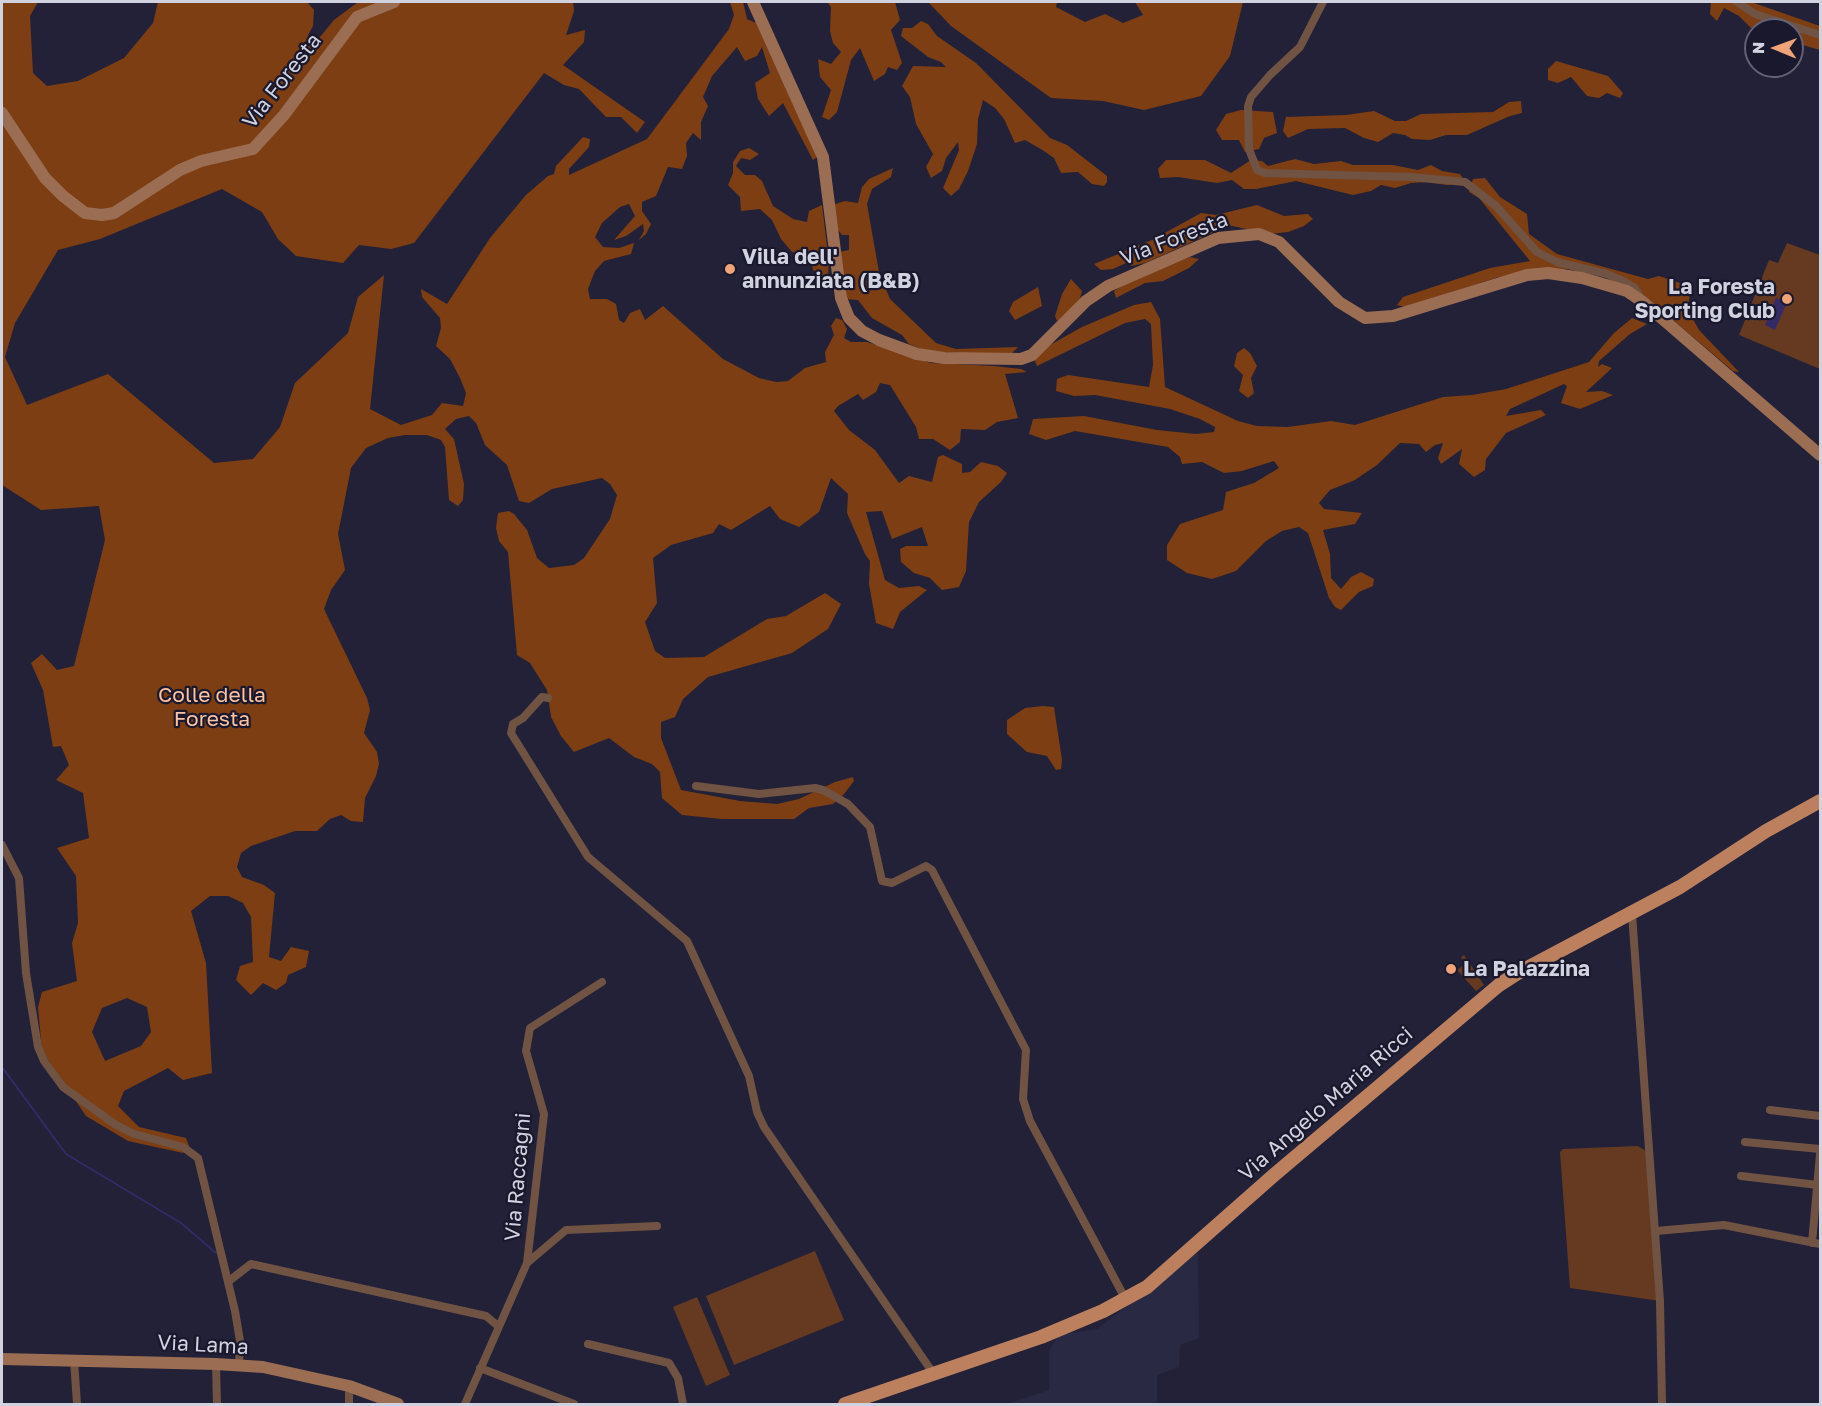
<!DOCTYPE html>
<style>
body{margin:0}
#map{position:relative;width:1822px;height:1406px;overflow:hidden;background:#222137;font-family:"Golos Text",sans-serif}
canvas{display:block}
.frame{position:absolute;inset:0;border:3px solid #d1d2e0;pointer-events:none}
.north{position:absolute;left:1744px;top:18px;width:60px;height:60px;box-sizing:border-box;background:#19182c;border:2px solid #636274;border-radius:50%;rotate:271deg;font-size:16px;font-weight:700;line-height:24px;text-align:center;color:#d1d2e0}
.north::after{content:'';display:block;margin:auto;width:21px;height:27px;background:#efa378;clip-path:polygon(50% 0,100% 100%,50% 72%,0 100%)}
</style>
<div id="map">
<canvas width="1822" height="1406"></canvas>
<div class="frame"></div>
<div class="north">N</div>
</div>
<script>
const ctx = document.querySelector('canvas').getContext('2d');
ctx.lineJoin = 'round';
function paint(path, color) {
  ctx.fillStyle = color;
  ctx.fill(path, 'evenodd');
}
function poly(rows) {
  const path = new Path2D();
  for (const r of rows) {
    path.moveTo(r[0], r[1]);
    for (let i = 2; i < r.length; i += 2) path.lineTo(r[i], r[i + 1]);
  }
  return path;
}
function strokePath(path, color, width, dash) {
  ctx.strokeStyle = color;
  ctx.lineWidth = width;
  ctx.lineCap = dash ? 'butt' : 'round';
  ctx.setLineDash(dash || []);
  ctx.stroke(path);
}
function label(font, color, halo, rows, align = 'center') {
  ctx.font = font + ' "Golos Text",sans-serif';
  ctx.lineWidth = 4.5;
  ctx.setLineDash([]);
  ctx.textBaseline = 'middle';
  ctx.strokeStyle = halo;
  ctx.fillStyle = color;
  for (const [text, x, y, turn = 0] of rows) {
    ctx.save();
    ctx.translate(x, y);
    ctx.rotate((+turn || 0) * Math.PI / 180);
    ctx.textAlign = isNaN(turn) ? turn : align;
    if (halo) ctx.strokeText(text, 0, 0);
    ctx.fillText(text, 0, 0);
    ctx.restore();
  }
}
paint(poly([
 [1198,1252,1199,1338,1180,1345,1179,1367,1157,1375,1157,1404,1007,1404,1049,1390,1049,1351,1058,1335,1097,1329]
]), '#2a2944');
paint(poly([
 [1787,243,1820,255,1820,369,1739,335,1769,260,1778,263],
 [1464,955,1484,985,1476,991,1457,970,1465,964,1461,957],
 [1638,1146,1646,1151,1660,1301,1570,1288,1560,1152,1563,1149],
 [815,1251,844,1320,734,1365,706,1296],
 [697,1297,730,1375,706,1386,673,1307]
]), '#663a20');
paint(poly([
 [2,2,38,2,30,16,33,73,47,86,78,81,124,58,153,23,158,2,307,2,314,10,313,26,308,35,315,43,334,20,358,2,573,2,574,11,566,35,585,30,584,42,563,65,645,122,637,133,621,117,606,117,579,89,564,85,544,73,414,243,391,249,359,245,343,263,296,256,278,239,262,212,222,189,100,239,58,250,15,323,5,357,27,405,108,374,214,463,253,459,280,427,295,383,348,333,358,297,384,275,370,409,401,425,432,415,442,403,463,406,466,393,460,378,450,359,436,346,441,328,440,318,422,297,421,289,447,304,490,238,526,195,548,176,554,174,556,166,583,137,590,139,589,147,569,169,569,175,647,139,729,29,734,15,730,2,743,2,747,19,756,23,817,157,813,160,783,103,769,116,758,99,755,83,770,73,762,47,757,56,745,61,737,47,712,76,703,97,708,106,701,122,701,140,693,133,686,143,687,156,682,169,668,167,656,196,642,202,642,211,651,224,646,234,639,240,644,231,643,224,626,236,614,240,635,216,629,204,620,207,602,223,595,237,603,247,619,248,634,243,631,254,604,261,595,271,588,289,590,299,607,299,616,304,619,320,624,323,630,313,640,309,645,320,663,306,723,359,759,378,776,382,788,381,805,368,826,362,825,352,834,335,831,326,836,318,842,320,847,329,844,338,851,342,867,342,931,363,994,366,1021,369,1027,372,1005,374,1018,418,997,422,985,430,961,429,960,442,950,450,933,439,919,439,916,427,890,385,880,383,876,392,863,400,858,394,838,406,834,411,849,430,875,450,899,483,909,476,932,482,938,457,943,455,962,464,962,473,970,472,981,462,998,466,1007,473,1001,482,979,502,969,522,966,571,959,587,942,590,930,578,914,573,901,562,900,549,906,546,928,546,922,527,892,539,882,511,866,512,885,580,899,588,919,586,927,590,900,612,893,629,876,623,869,584,870,561,865,554,847,513,848,494,831,478,819,512,799,527,780,519,770,506,731,530,719,524,713,533,671,545,653,558,657,603,645,622,655,651,665,658,704,657,767,619,786,616,825,593,841,604,828,629,792,653,708,677,683,699,675,717,661,722,661,738,681,790,740,801,777,804,799,799,835,782,853,777,854,781,844,794,833,804,809,808,794,819,722,819,682,815,662,798,660,772,652,764,634,757,609,738,574,752,561,736,551,717,547,690,530,663,517,655,508,552,499,541,496,528,498,513,509,511,514,514,527,530,537,558,549,568,574,565,584,558,610,519,617,495,610,484,602,478,552,489,529,503,519,501,507,465,485,445,476,423,469,416,456,419,445,429,454,439,464,484,463,500,458,506,449,500,445,447,441,440,427,435,405,435,388,438,366,448,351,468,338,534,345,570,331,590,324,609,367,698,370,710,364,733,377,752,379,764,376,776,365,798,363,822,351,821,341,815,330,819,317,831,295,831,251,846,241,853,237,867,242,877,264,885,275,893,269,957,281,961,291,947,309,951,306,967,288,975,286,983,276,990,263,983,251,995,236,980,240,966,253,962,251,917,243,903,228,896,210,896,191,911,206,963,212,1073,183,1080,168,1068,124,1091,118,1106,139,1127,186,1138,189,1146,183,1153,128,1141,86,1116,42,1051,38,1007,42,992,77,981,72,943,78,923,76,876,57,848,89,838,83,793,56,780,69,765,61,746,53,747,43,690,31,663,42,654,57,670,74,666,105,540,99,506,41,510,2,485],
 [127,998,147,1007,151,1032,141,1046,105,1061,92,1032,102,1008],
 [827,2,895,2,900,20,891,30,902,63,897,70,888,67,885,74,874,81,860,48,851,60,837,112,829,120,822,117,831,90,820,77,818,59,831,64,841,52,833,43,830,31,831,7],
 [928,2,1057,2,1056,7,1085,22,1105,14,1123,23,1143,15,1135,2,1243,2,1230,56,1201,96,1144,110,1103,101,1051,98,951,26],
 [1711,2,1751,2,1820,26,1820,50,1792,42,1792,30,1754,31,1739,16,1724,8,1717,21,1710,14],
 [921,21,928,24,937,36,976,63,1050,138,1067,145,1107,176,1107,182,1104,186,1092,184,1078,172,1061,173,1054,158,1044,151,1025,140,1015,143,1004,119,995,108,983,100,978,119,977,144,968,171,959,189,951,196,943,188,959,150,958,142,946,158,942,171,931,178,926,167,933,154,916,124,910,97,902,86,913,66,946,67,941,62,928,57,901,36,903,28,912,28],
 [1556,61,1608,76,1623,93,1620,98,1607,93,1599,98,1587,96,1571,77,1558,83,1548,80,1548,69],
 [1521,101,1522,113,1510,116,1467,135,1446,135,1430,140,1412,139,1405,135,1393,133,1378,142,1364,138,1345,128,1308,129,1288,138,1283,131,1286,117,1346,115,1374,111,1395,121,1406,121,1421,114,1493,112,1509,102],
 [1241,110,1273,112,1277,133,1264,138,1259,149,1245,152,1239,140,1222,140,1216,130,1226,114],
 [749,148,759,154,750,160,741,158,736,166,745,175,755,175,762,181,773,206,793,219,807,222,809,211,822,205,829,262,828,276,823,276,813,270,808,250,801,254,792,252,781,239,772,220,760,209,741,211,740,197,728,185,733,173,733,162,740,151],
 [1295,159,1314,164,1341,161,1353,165,1393,165,1418,170,1431,165,1442,171,1460,174,1462,177,1460,183,1447,185,1427,182,1411,183,1395,188,1381,185,1371,191,1353,195,1296,181,1256,189,1244,189,1232,180,1217,183,1178,177,1160,178,1158,169,1166,160,1205,160,1231,173,1251,160,1262,161,1268,166],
 [893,168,891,177,872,189,867,204,879,272,890,299,936,343,956,349,1018,347,1009,356,926,351,909,344,902,335,872,318,858,300,846,299,839,252,849,250,849,235,842,235,835,226,835,204,845,201,858,203,862,187,869,179],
 [1485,178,1500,197,1527,214,1529,234,1557,254,1648,279,1659,276,1683,284,1690,292,1688,310,1699,330,1739,372,1733,371,1639,291,1602,276,1567,269,1499,277,1405,307,1397,305,1403,297,1490,268,1530,261,1479,198,1469,192,1473,179],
 [1257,205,1284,216,1308,214,1313,219,1304,226,1288,232,1270,234,1223,224,1214,232,1145,263,1131,266,1126,263,1113,269,1101,270,1094,264,1152,240,1201,213,1216,215],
 [1190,257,1199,259,1189,268,1163,281,1145,283,1116,298,1114,291,1133,278],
 [1071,279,1082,291,1080,299,1063,318,1057,321,1055,316,1062,294],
 [1038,287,1042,306,1015,320,1009,311,1013,302],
 [1151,302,1160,319,1165,387,1238,421,1257,426,1288,427,1331,421,1355,425,1443,397,1472,395,1506,389,1589,362,1614,333,1632,318,1647,324,1630,334,1599,361,1598,367,1602,364,1612,368,1586,392,1602,391,1613,395,1580,409,1561,403,1567,386,1564,384,1510,409,1506,416,1541,410,1546,415,1506,433,1486,459,1485,470,1474,477,1459,464,1462,449,1441,464,1438,458,1443,443,1435,445,1426,452,1419,444,1400,443,1377,465,1355,480,1330,490,1319,503,1324,509,1362,513,1355,524,1323,530,1330,554,1331,578,1341,589,1351,577,1361,572,1374,579,1373,586,1359,592,1341,610,1335,607,1329,598,1308,533,1299,527,1282,531,1266,541,1236,571,1212,579,1187,573,1167,560,1167,545,1180,524,1223,510,1226,492,1254,483,1279,468,1274,461,1242,471,1224,473,1202,462,1182,464,1180,457,1168,447,1075,431,1046,440,1029,434,1033,419,1084,416,1157,430,1196,434,1214,432,1215,427,1200,419,1170,409,1095,395,1074,396,1056,391,1057,379,1068,375,1149,387,1153,365,1151,324,1145,319,1125,323,1037,366,1034,359,1041,350,1082,327,1134,305],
 [1244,348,1250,353,1257,366,1251,378,1254,393,1248,398,1239,391,1243,375,1234,366,1237,353],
 [1043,706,1054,707,1062,760,1061,769,1056,770,1047,756,1027,752,1007,734,1007,720,1025,708]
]), '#7d3e13');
paint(poly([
 [1776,298,1787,302,1775,330,1765,325]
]), '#332a67');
strokePath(poly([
 [2,1067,66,1154,181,1223,216,1253]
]), '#332a67', 2);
strokePath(poly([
 [1323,2,1300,47,1270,75,1251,97,1248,106,1249,149,1257,170,1265,173,1410,177,1465,182,1496,206,1537,252,1557,262,1607,274,1623,281,1635,288,1641,299],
 [1737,2,1755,14,1820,35],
 [548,698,542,697,523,718,513,724,511,733,588,857,687,941,749,1076,757,1112,764,1127,933,1373],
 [696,786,759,794,815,788,823,790,848,804,870,827,882,881,892,883,926,866,932,870,1026,1050,1023,1099,1030,1121,1126,1300],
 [2,845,19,878,26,973,38,1047,44,1061,63,1087,116,1125,134,1134,183,1147,198,1158,235,1311,240,1341,239,1365],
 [1632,914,1660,1301,1662,1404],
 [1770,1110,1820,1116],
 [1745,1142,1820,1149],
 [1741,1176,1818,1185],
 [1656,1231,1724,1225,1820,1244],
 [1812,1243,1820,1154],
 [527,1263,566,1230,657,1226],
 [229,1281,251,1264,486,1316,498,1326],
 [588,1344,669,1363,678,1378,683,1404],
 [74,1360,77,1404],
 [216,1364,217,1404],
 [480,1368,574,1404],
 [349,1404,349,1386],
 [465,1404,527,1263,544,1114,526,1051,530,1028,602,982]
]), '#705343', 8);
strokePath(poly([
 [753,2,823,157,841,298,849,318,862,331,879,340,917,354,944,358,1021,359,1032,355,1086,301,1108,286,1218,238,1259,234,1279,242,1339,302,1365,318,1393,316,1527,275,1548,273,1582,278,1627,291,1643,302,1820,455],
 [2,113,45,178,63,196,85,213,102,215,114,213,180,170,201,161,253,149,284,115,357,17,394,2],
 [2,1359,216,1364,263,1367,349,1386,398,1404]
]), '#9b6d53', 12);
strokePath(poly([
 [845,1404,1041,1337,1103,1311,1147,1287,1274,1175,1499,985,1516,974,1680,887,1766,831,1820,801]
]), '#bc805f', 14);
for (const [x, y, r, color] of [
 [730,269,6,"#efa378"],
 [1787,299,6,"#efa378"],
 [1451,969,6,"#efa378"]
]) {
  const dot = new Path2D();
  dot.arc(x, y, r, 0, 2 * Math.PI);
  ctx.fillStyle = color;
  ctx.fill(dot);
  strokePath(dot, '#19182c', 2);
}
label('21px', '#d1d2e0', '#19182c', [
 ["Via Foresta",282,81,-52],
 ["Via Foresta",1174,239,-21],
 ["Via Angelo Maria Ricci",1326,1104,-41],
 ["Via Raccagni",518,1177,-85],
 ["Via Lama",203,1345,3]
]);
label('bold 21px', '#d1d2e0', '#19182c', [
 ["Villa dell'",742,257],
 ["annunziata (B&B)",742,281],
 ["La Foresta",1775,287,"right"],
 ["Sporting Club",1775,311,"right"],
 ["La Palazzina",1463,969]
], 'left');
label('21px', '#fcc2a2', '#19182c', [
 ["Colle della",212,695],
 ["Foresta",212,719]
]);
</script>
